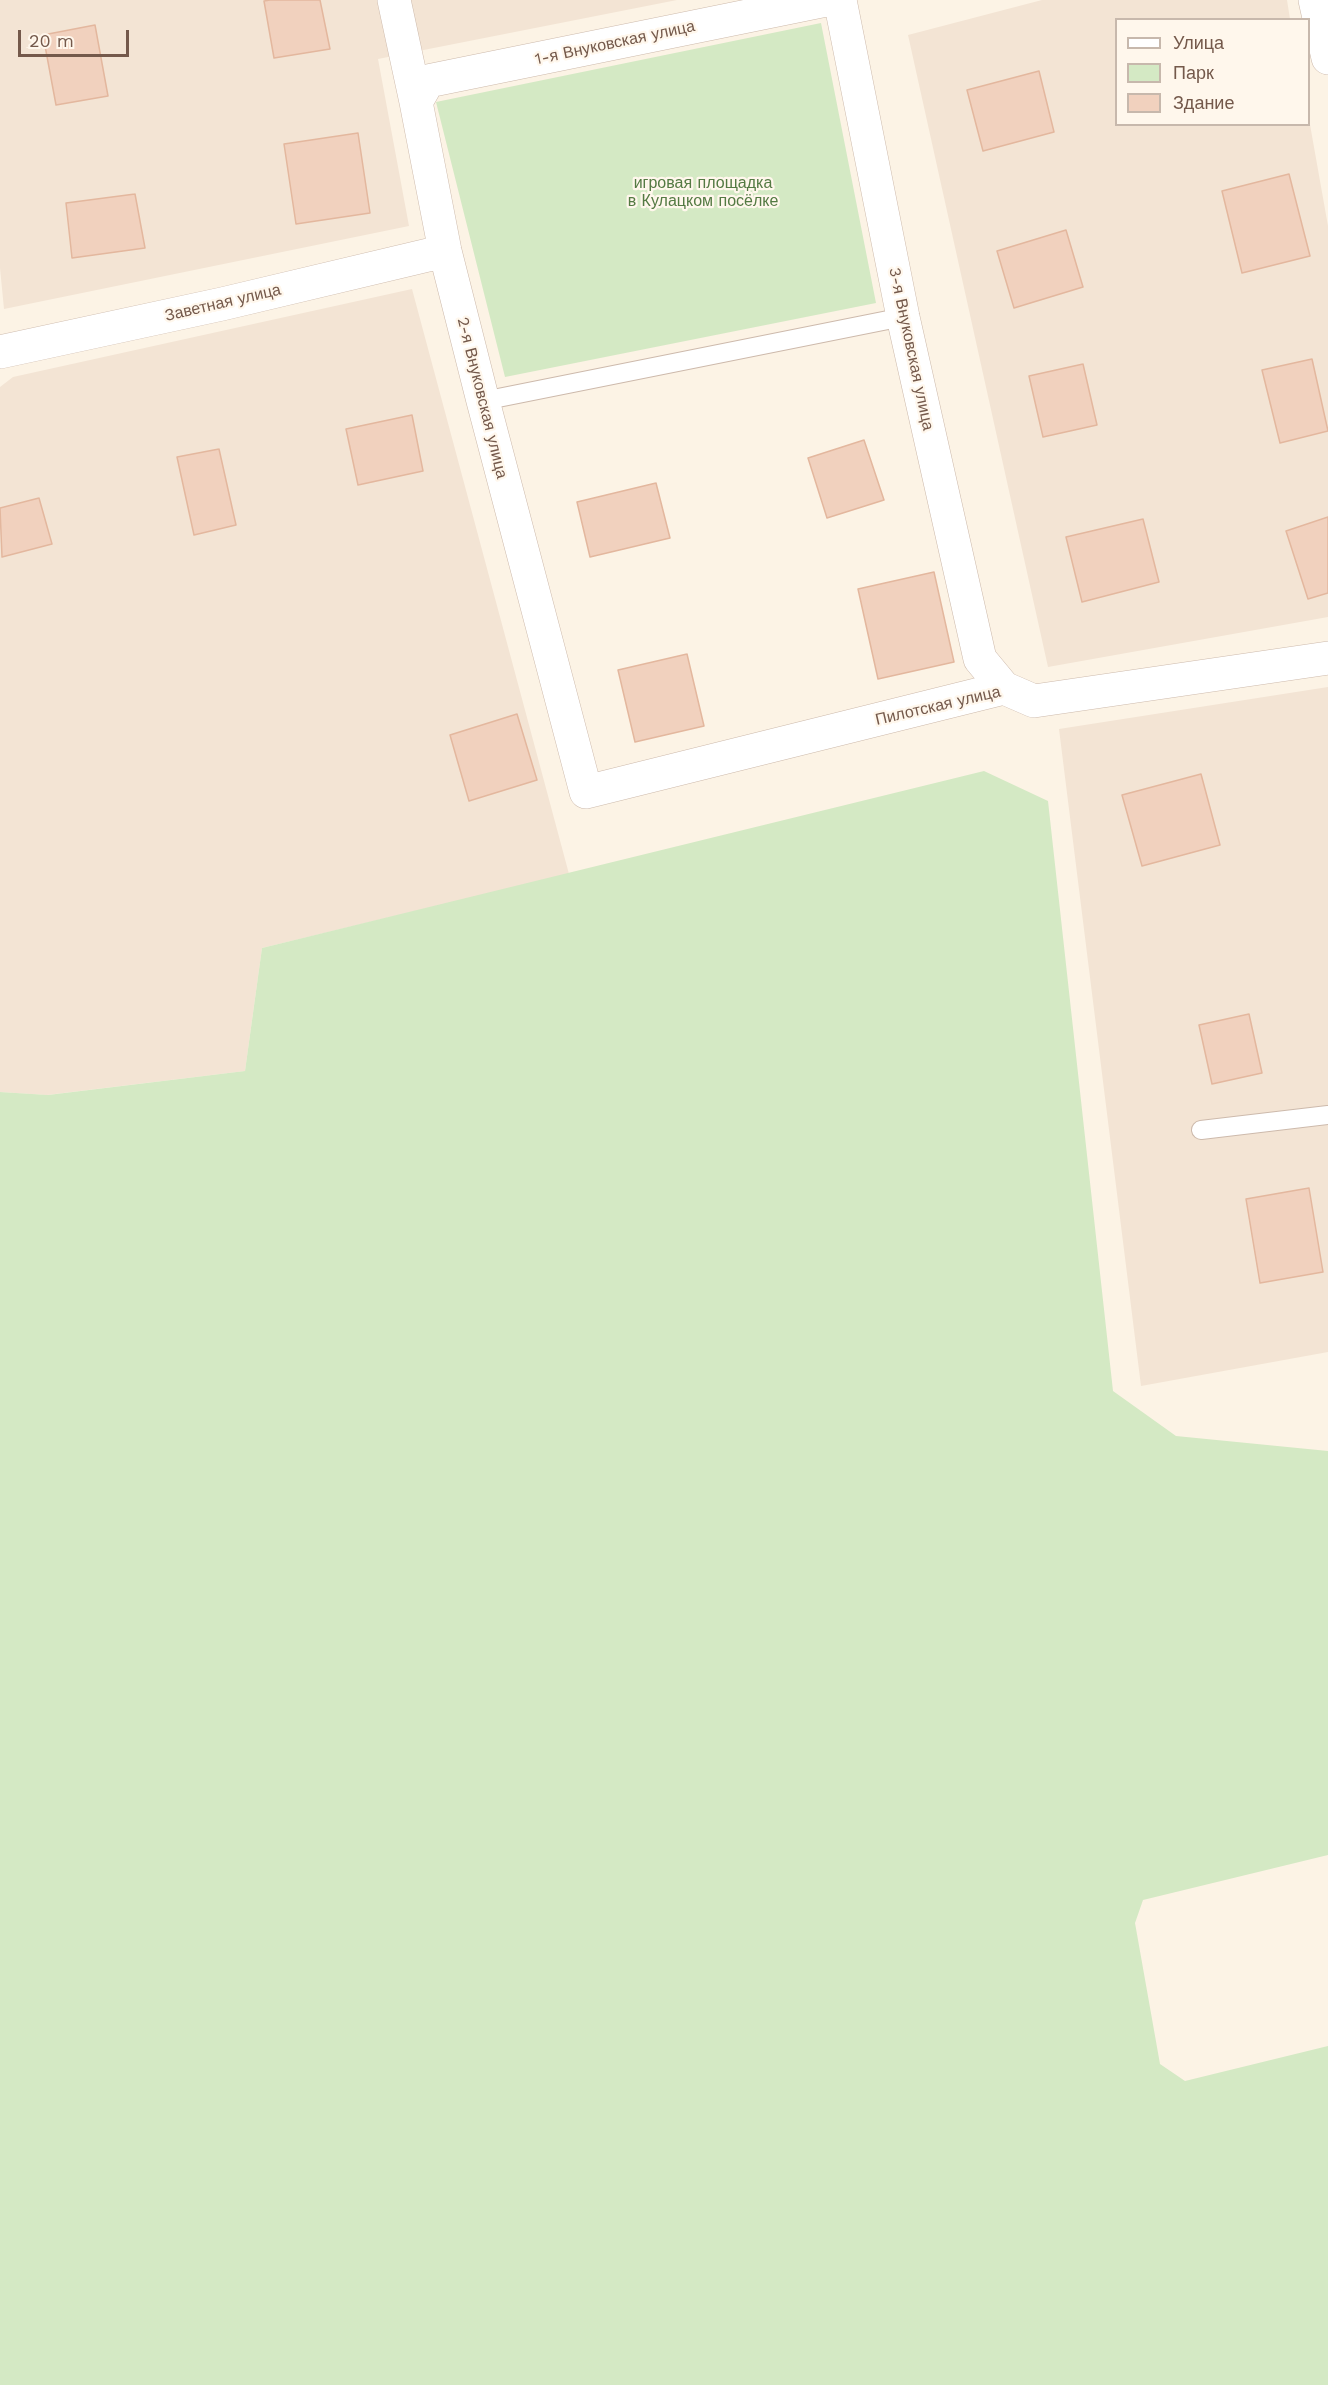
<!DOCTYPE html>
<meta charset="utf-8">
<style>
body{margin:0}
#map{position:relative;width:1328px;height:2385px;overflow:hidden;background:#fcf3e5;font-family:"Work Sans",sans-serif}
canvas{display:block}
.legend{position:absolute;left:1115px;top:18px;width:195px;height:108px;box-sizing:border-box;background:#fff7ec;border:2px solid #c7b8ac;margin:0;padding:8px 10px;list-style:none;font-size:18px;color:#74594b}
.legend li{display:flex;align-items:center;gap:12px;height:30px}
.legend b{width:30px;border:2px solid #c7b8ac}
.scale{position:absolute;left:18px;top:30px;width:111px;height:27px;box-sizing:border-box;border:3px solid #74594b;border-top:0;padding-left:8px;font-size:18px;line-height:21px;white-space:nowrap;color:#74594b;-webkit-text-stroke:4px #fff7ec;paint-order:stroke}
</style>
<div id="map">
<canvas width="1328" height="2385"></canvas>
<ul class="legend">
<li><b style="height:8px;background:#fff"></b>Улица</li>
<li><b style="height:16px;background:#d4e9c4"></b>Парк</li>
<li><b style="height:16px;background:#f1d1be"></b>Здание</li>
</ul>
<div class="scale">20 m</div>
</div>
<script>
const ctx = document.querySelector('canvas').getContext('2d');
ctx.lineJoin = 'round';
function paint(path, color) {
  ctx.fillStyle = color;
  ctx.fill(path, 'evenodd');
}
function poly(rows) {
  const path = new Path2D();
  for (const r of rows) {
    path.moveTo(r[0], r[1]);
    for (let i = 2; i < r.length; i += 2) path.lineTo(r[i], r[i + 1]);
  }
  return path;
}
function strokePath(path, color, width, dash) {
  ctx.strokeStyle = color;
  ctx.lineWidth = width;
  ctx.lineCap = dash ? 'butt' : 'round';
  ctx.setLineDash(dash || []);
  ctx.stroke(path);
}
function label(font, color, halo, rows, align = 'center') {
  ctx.font = font + ' "Work Sans",sans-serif';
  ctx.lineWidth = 4.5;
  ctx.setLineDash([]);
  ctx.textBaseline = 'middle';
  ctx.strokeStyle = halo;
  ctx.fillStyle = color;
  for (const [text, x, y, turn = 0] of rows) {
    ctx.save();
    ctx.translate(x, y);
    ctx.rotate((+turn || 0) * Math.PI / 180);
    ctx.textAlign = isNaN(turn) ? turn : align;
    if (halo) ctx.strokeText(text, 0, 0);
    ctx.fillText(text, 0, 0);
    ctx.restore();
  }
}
paint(poly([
 [0,0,677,0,378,59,409,226,4,309,0,268],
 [1042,0,1287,0,1290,19,1116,20,1116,124,1308,124,1309,119,1328,226,1328,617,1048,667,908,35],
 [412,289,569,874,262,948,245,1071,47,1095,0,1092,0,387,13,377],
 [1328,687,1328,1352,1141,1386,1059,729]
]), '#f3e4d4');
paint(poly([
 [821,23,876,303,505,377,436,102],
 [984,771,1048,801,1113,1391,1176,1436,1328,1451,1328,1855,1143,1900,1135,1923,1160,2064,1185,2081,1328,2046,1328,2385,0,2385,0,1092,48,1095,245,1071,262,948]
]), '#d4e9c4');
const building = poly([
 [270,0,320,0,330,49,274,58,264,1,270,0],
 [95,25,108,96,56,105,43,35,95,25],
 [1039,71,1054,132,983,151,967,90,1039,71],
 [358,133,370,213,296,224,284,144,358,133],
 [1289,174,1310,256,1242,273,1222,191,1289,174],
 [135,194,145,248,72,258,66,203,135,194],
 [1066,230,1083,287,1014,308,997,251,1066,230],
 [1312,359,1328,431,1280,443,1262,370,1312,359],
 [1083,364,1097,425,1043,437,1029,376,1083,364],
 [412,415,423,471,358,485,346,429,412,415],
 [864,440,884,500,827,518,808,458,864,440],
 [219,449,236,525,194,535,177,457,219,449],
 [656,483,670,538,590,557,577,502,656,483],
 [39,498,52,544,2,557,0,508,39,498],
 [1328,517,1328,593,1308,599,1286,531,1328,517],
 [1143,519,1159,582,1082,602,1066,537,1143,519],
 [934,572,954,662,878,679,858,589,934,572],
 [687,654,704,726,635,742,618,670,687,654],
 [517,714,537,780,469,801,450,735,517,714],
 [1201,774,1220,845,1142,866,1122,795,1201,774],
 [1249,1014,1262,1073,1212,1084,1199,1025,1249,1014],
 [1309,1188,1323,1272,1260,1283,1246,1199,1309,1188]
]);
paint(building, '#f1d1be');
strokePath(building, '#e3b79e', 1.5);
const lane = poly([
 [483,401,903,317],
 [1201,1130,1328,1115]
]);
const street = poly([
 [394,0,416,102,445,251,483,401,586,792,1004,688,1034,701,1328,658],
 [840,0,903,317,980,659,1004,688],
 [1315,0,1328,58],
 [416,102,428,81,826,0],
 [0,352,222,304,445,251]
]);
strokePath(lane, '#cdbaac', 20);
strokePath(street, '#cdbaac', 34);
strokePath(lane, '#fff', 18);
strokePath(street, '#fff', 33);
label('16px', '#74594b', '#fff7ec', [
 ["1-я Внуковская улица",615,43,-12],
 ["Заветная улица",223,303,-13],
 ["3-я Внуковская улица",911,349,78],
 ["2-я Внуковская улица",482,398,76],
 ["Пилотская улица",938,706,-13]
]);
label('16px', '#547a43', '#fff7ec', [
 ["игровая площадка",703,183],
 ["в Кулацком посёлке",703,201]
]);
</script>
